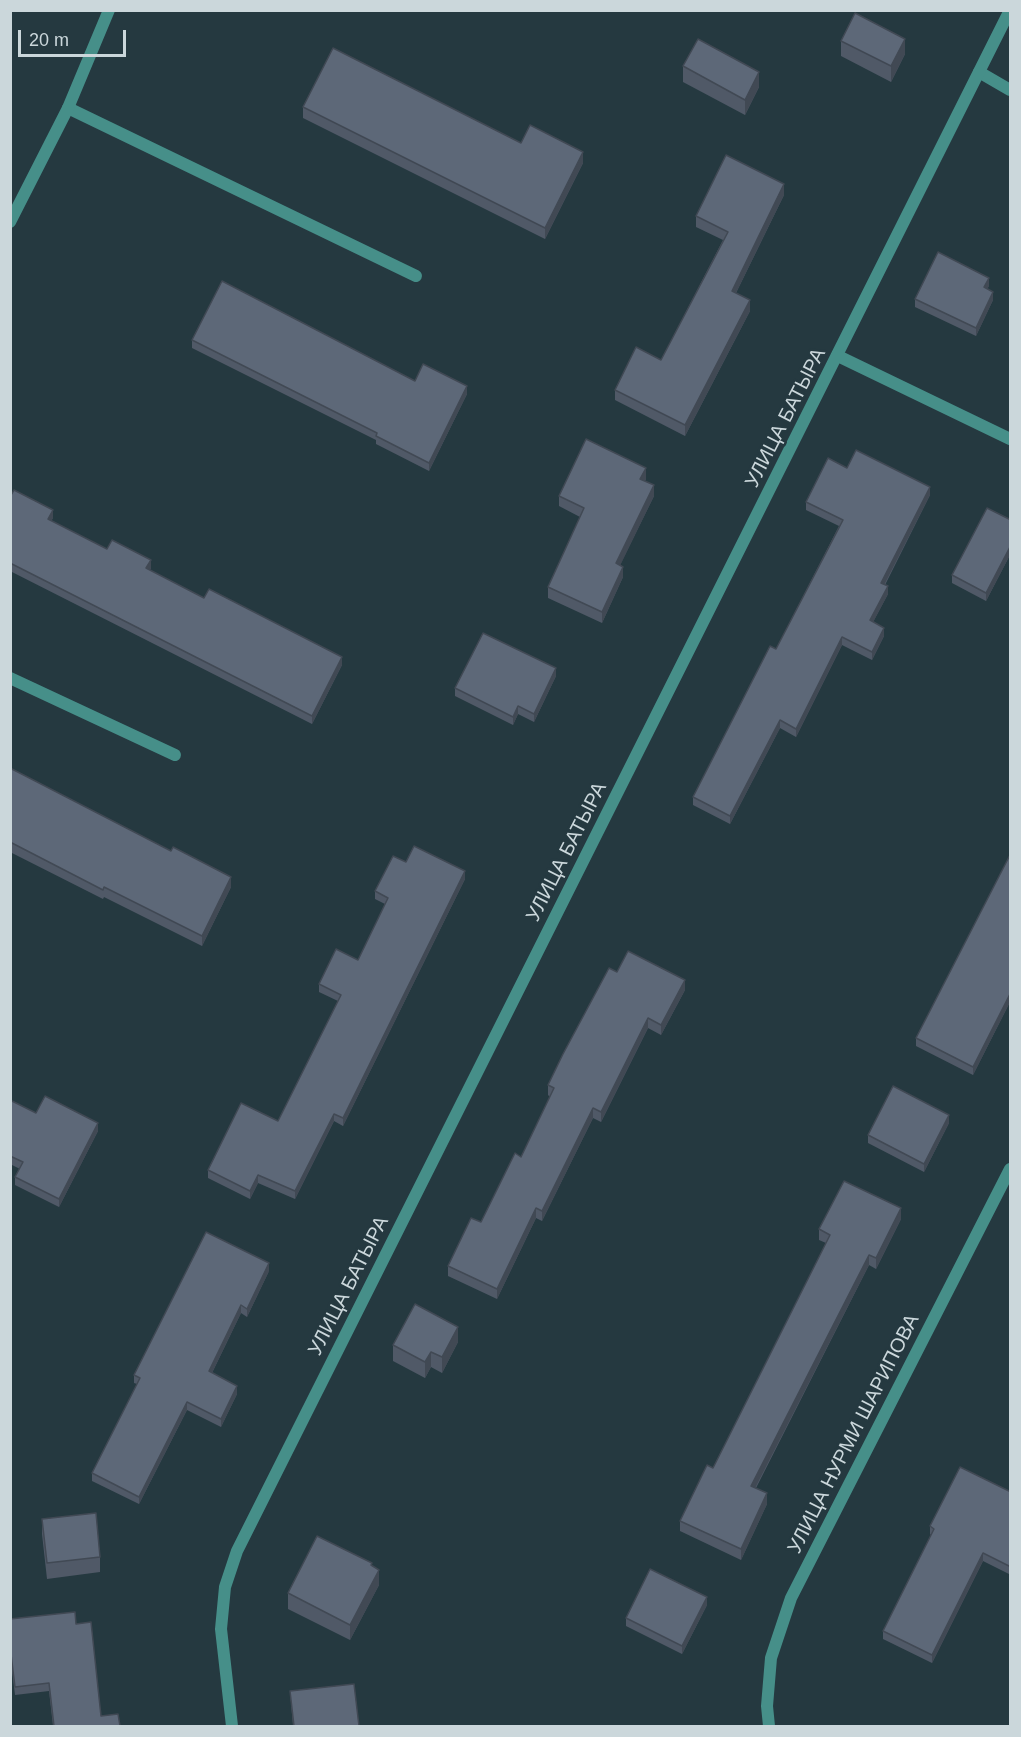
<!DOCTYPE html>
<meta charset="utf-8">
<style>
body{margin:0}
#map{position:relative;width:1021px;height:1737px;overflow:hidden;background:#253940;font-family:Helvetica,sans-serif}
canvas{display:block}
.frame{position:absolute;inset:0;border:12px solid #cbd7db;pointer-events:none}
.scale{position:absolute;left:18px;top:30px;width:108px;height:27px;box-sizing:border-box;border:3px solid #cbd7db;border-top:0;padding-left:8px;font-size:18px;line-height:21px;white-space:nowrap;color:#cbd7db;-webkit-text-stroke:4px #253940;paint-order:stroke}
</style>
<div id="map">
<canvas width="1021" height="1737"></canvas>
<div class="frame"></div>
<div class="scale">20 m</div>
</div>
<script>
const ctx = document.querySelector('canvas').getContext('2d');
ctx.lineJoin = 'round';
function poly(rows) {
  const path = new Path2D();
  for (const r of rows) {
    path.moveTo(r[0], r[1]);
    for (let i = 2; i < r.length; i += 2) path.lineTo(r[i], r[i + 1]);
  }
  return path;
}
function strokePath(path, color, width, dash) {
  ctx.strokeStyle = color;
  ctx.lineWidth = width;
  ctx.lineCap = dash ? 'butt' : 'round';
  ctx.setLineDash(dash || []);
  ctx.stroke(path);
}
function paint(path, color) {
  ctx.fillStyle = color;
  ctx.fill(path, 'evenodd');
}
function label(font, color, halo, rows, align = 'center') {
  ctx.font = font + ' Helvetica,sans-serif';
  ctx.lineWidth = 5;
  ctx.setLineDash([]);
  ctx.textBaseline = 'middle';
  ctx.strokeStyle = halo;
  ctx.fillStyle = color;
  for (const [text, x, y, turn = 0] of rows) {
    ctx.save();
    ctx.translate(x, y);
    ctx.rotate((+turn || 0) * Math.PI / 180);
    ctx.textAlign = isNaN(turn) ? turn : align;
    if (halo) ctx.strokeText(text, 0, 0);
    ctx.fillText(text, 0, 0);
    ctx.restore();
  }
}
strokePath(poly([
 [979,72,1010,90],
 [68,108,416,276],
 [10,678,175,755]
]), '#468f89', 12);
strokePath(poly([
 [10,222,68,108,109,10],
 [838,356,1010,439],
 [232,1726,221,1629,225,1587,237,1551,1010,10],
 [769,1726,767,1706,771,1658,791,1598,1010,1169]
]), '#468f89', 12);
paint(poly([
 [841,41,905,54,891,82,841,56],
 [683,66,759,87,745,115,683,82],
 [303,107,521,143,583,163,545,239,303,118],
 [784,195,736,293,750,311,685,436,615,400,615,390,661,360,723,240,696,227,696,216],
 [989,286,987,289,993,300,976,336,915,307,915,299],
 [192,340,415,381,467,394,429,471,376,444,376,440,192,348],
 [847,468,930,495,885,585,888,594,873,622,884,636,872,660,842,645,796,737,780,728,730,824,693,805,693,797,776,649,839,526,806,510,806,502],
 [646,479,645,481,654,496,620,565,623,577,602,623,548,598,548,587,580,517,559,506,559,496],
 [10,497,53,518,51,521,107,549,151,568,150,570,204,598,342,665,312,724,10,571],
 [1011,520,1011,553,986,601,952,583,952,575],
 [556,676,534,722,518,714,513,725,455,696,455,688],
 [10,768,231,887,202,946,104,897,103,899,10,852],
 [1011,853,1011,1000,973,1075,916,1046,916,1038],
 [406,862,465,879,343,1126,334,1121,295,1199,258,1183,250,1199,208,1178,208,1170,278,1121,338,1001,319,992,319,984,358,960,385,904,375,899,375,891],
 [617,972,685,990,661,1035,648,1028,601,1122,593,1118,542,1221,536,1218,497,1299,448,1276,448,1266,481,1222,521,1157,550,1097,548,1095,548,1085],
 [10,1100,36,1113,98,1131,59,1207,15,1185,15,1177,20,1169,10,1164],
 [949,1123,924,1172,868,1143,868,1135],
 [901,1219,876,1269,869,1265,756,1488,767,1504,741,1560,680,1531,680,1521,713,1468,826,1243,819,1240,819,1229],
 [269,1271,247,1317,241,1313,212,1373,237,1394,221,1427,187,1410,139,1504,92,1481,92,1473,137,1384,134,1383,134,1375],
 [458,1342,442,1373,431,1367,425,1378,393,1361,393,1345],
 [1011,1492,1011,1575,983,1561,932,1663,883,1639,883,1631,931,1535,930,1534,930,1526],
 [42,1519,100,1557,100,1572,47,1579,42,1534],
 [372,1566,379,1585,350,1640,288,1609,288,1593],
 [707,1605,682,1654,626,1626,626,1618],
 [10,1619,76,1624,101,1716,120,1726,53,1726,49,1691,15,1695,10,1654],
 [290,1691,359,1726,293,1726]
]), '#505967');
paint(poly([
 [905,39,905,54,891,82,891,66],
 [759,72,759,87,745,115,745,100],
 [583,152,583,163,545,239,545,228],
 [784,184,784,195,732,301,732,291],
 [989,278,989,286,984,295,984,287],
 [993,292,993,300,976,336,976,328],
 [750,300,750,311,685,436,685,425],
 [467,386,467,394,429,471,429,463],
 [646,468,646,479,640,490,640,479],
 [654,485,654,496,616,574,616,563],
 [930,487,930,495,881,591,881,583],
 [53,510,53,518,48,527,48,519],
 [1011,545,1011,553,986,601,986,593],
 [151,560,151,568,146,576,146,568],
 [623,567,623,577,602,623,602,612],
 [888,586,888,594,870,628,870,620],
 [884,628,884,636,872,660,872,652],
 [842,637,842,645,796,737,796,729],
 [342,657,342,665,312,724,312,716],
 [556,668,556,676,534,722,534,714],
 [518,706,518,714,513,725,513,717],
 [780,720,780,728,730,824,730,816],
 [465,871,465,879,343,1126,343,1118],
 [231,877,231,887,202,946,202,936],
 [685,980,685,990,661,1035,661,1025],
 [1011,992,1011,1000,973,1075,973,1067],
 [648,1018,648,1028,601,1122,601,1112],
 [593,1108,593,1118,542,1221,542,1211],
 [334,1114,334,1121,295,1199,295,1191],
 [949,1115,949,1123,924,1172,924,1164],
 [98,1123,98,1131,59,1207,59,1199],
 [258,1175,258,1183,250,1199,250,1191],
 [536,1208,536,1218,497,1299,497,1289],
 [901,1208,901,1219,876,1269,876,1258],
 [869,1255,869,1265,751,1496,751,1486],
 [269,1263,269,1271,247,1317,247,1309],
 [241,1305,241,1313,209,1379,209,1371],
 [458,1327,458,1342,442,1373,442,1357],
 [431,1352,431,1367,425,1378,425,1362],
 [237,1386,237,1394,221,1427,221,1419],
 [187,1402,187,1410,139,1504,139,1497],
 [767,1493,767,1504,741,1560,741,1549],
 [983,1553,983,1561,932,1663,932,1655],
 [379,1570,379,1585,350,1640,350,1625],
 [707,1597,707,1605,682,1654,682,1646]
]), '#414954');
const building = poly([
 [855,13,905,39,891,66,841,41,855,13],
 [698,39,759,72,745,100,683,66,698,39],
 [333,48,521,143,530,125,583,152,545,228,303,107,333,48],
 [726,155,784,184,732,291,750,300,685,425,615,390,636,347,661,360,728,232,696,216,726,155],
 [938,252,989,278,984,287,993,292,976,328,915,299,938,252],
 [222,281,415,381,423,364,467,386,429,463,376,436,377,433,192,340,222,281],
 [586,439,646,468,640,479,654,485,616,563,623,567,602,612,548,587,584,508,559,496,586,439],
 [856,450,930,487,881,583,888,586,870,620,884,628,872,652,842,637,796,729,780,720,730,816,693,797,770,646,776,649,843,520,806,502,828,458,847,468,856,450],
 [14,490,53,510,48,519,107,549,112,540,151,560,146,568,204,598,209,589,342,657,312,716,10,563,10,497,14,490],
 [987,508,1011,520,1011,545,986,593,952,575,987,508],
 [483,633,556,668,534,714,518,706,513,717,455,688,483,633],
 [10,768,171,851,173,847,231,877,202,936,104,887,103,890,10,842,10,768],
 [414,846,465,871,343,1118,334,1114,295,1191,258,1175,250,1191,208,1170,241,1103,278,1121,341,995,319,984,336,949,358,960,388,898,375,891,393,856,406,862,414,846],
 [1011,853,1011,992,973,1067,916,1038,1011,853],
 [628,951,685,980,661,1025,648,1018,601,1112,593,1108,542,1211,536,1208,497,1289,448,1266,471,1218,481,1222,515,1153,521,1157,554,1088,548,1085,563,1054,609,968,617,972,628,951],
 [893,1086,949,1115,924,1164,868,1135,893,1086],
 [45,1096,98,1123,59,1199,15,1177,23,1162,10,1156,10,1100,36,1113,45,1096],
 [844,1181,901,1208,876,1258,869,1255,751,1486,767,1493,741,1549,680,1521,707,1465,713,1468,830,1235,819,1229,844,1181],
 [206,1232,269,1263,247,1309,241,1305,209,1371,237,1386,221,1419,187,1402,139,1497,92,1473,140,1378,134,1375,206,1232],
 [415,1304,458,1327,442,1357,431,1352,425,1362,393,1345,415,1304],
 [960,1467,1011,1492,1011,1567,983,1553,932,1655,883,1631,934,1529,930,1526,960,1467],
 [96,1513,100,1557,47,1563,42,1519,96,1513],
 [317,1536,372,1563,371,1565,379,1570,350,1625,288,1593,317,1536],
 [650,1569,707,1597,682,1646,626,1618,650,1569],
 [75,1612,76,1624,91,1622,101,1716,118,1714,120,1726,54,1726,49,1683,15,1687,10,1646,10,1619,75,1612],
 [354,1684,359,1726,294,1726,290,1691,354,1684]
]);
paint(building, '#5d6878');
strokePath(building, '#414954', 1.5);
label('20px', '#cbd7db', '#253940', [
 ["УЛИЦА БАТЫРА",786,418,-63],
 ["УЛИЦА БАТЫРА",567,852,-63],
 ["УЛИЦА БАТЫРА",349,1286,-63],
 ["УЛИЦА НУРМИ ШАРИПОВА",854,1434,-63]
]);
</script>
